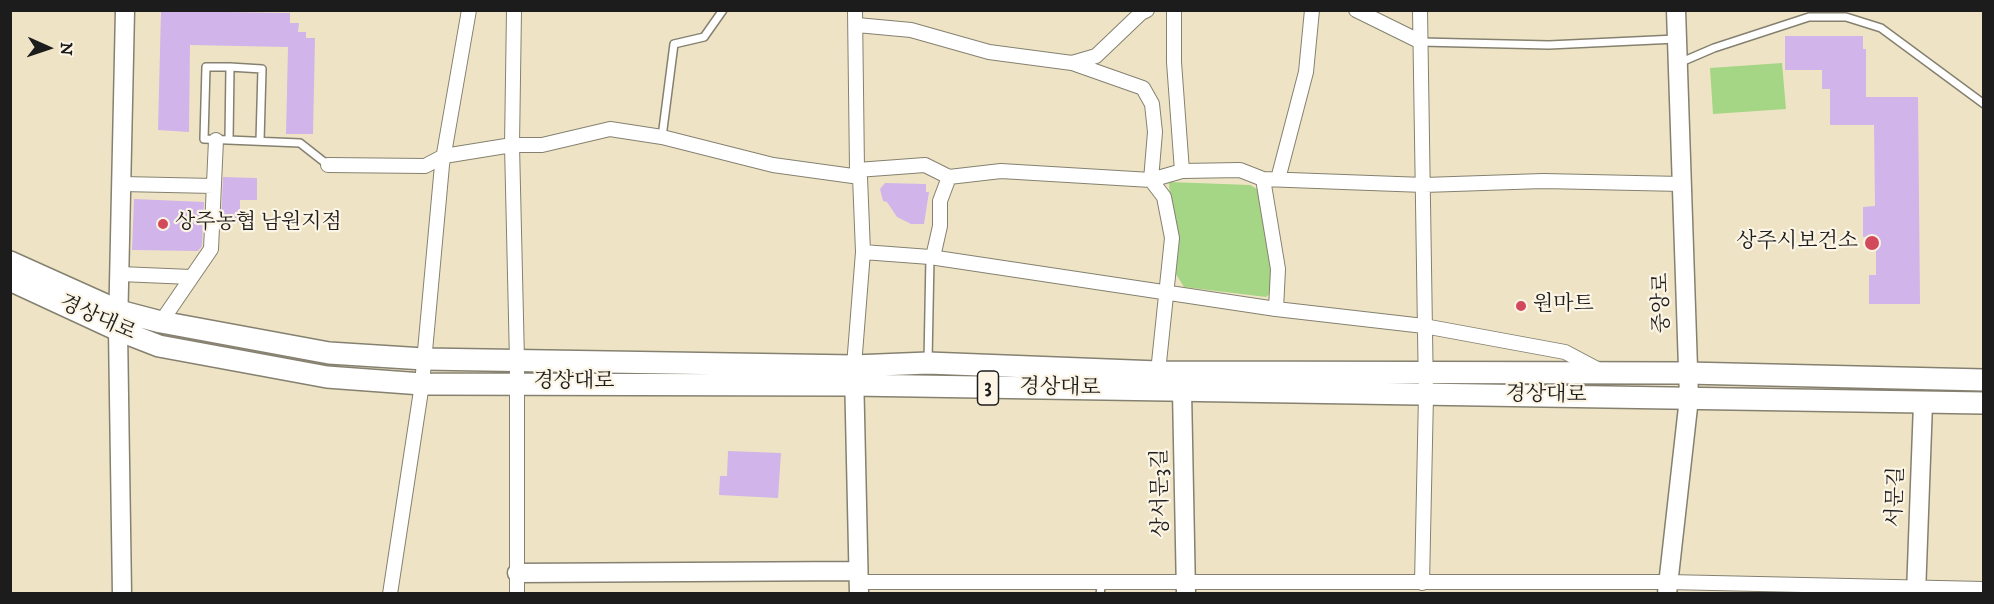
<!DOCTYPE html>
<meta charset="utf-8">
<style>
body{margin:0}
#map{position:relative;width:1994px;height:604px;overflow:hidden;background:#eee4c5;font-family:"IM FELL DW Pica",serif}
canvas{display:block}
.frame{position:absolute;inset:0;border:12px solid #1c1c1c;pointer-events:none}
.north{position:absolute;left:18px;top:18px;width:60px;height:60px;-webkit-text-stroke:4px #fcf5e5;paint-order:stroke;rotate:93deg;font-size:16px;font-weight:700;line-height:24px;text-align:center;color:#1c1c1c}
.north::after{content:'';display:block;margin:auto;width:21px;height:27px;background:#1c1c1c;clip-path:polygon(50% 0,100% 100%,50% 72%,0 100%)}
</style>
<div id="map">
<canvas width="1994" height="604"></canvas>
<div class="frame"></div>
<div class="north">N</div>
</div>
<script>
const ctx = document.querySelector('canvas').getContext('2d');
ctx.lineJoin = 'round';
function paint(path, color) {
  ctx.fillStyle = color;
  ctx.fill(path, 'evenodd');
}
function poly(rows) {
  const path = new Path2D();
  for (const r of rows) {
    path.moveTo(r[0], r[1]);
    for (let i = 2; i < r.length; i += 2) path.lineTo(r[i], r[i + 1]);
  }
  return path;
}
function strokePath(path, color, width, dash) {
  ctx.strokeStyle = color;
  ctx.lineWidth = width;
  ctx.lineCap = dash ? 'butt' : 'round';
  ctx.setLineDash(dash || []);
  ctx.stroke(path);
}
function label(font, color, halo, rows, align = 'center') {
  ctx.font = font + ' "IM FELL DW Pica","Noto Serif KR",serif';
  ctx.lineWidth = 4.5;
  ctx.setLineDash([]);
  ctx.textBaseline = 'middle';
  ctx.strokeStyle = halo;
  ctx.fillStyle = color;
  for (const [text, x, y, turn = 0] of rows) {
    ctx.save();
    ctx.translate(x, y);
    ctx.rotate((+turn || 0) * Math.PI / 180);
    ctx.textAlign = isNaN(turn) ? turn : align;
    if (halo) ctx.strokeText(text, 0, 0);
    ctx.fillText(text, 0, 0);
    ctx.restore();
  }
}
paint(poly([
 [1782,63,1786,109,1713,114,1710,68],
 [1169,182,1250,185,1259,190,1270,231,1274,290,1266,297,1184,287,1174,271]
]), '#a5d685');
paint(poly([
 [161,11,290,13,290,23,299,23,298,32,306,32,306,38,315,38,313,134,286,134,288,47,190,45,189,132,158,130],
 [1785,36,1863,36,1863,49,1866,49,1866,97,1918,97,1920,304,1869,304,1869,275,1876,275,1876,236,1863,237,1863,207,1875,206,1874,125,1830,125,1830,89,1822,89,1822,70,1785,70],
 [223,177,257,178,257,200,240,200,240,223,221,222],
 [885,183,926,184,926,192,929,192,924,224,911,224,897,217,887,202,883,201,880,189],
 [134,199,204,202,202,246,198,251,132,250],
 [728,451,781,453,778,498,719,495,720,476,727,476]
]), '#d1b4e9');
const lane = poly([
 [1421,42,1549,45,1676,39],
 [1679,63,1714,48,1809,17,1846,17,1881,28,1984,104],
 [230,67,206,67,204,139,300,143,328,165],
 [662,137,674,44,704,37,723,10],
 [229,140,230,67,262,69,260,141],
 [928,361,930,257],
 [1100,594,1102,581]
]);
const street = poly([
 [514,10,512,145,542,145,610,129,662,137,773,165,860,177,863,252,930,257,1276,309,1424,326,1565,352,1599,370],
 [855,10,857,170,860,177],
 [1174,10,1174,62,1182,171],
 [1356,10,1421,42],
 [1420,10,1426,395,1422,583],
 [857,25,911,30,989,52,1072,63,1096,56,1141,13,1147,10],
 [1072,63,1143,88,1152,104,1155,132,1151,180,1164,197,1172,238,1158,372],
 [328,165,425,166,444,156,512,145,517,361,517,594],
 [857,170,925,165,949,177],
 [1263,179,1278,269,1276,309],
 [1278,179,1306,72,1312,10],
 [122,184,214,186],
 [933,257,940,226,940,201,949,177,1001,171,1151,180,1182,171,1240,170,1263,179,1424,185,1543,181,1682,184],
 [120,274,191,277],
 [161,322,211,249,216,140],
 [854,366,863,252],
 [859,582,1668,582,1984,589],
 [390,594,422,384,442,165,469,10]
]);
const secondary = poly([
 [854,371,859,594],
 [1182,391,1186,594],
 [517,573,858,571],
 [122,594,118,330,125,10],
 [1667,594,1689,398,1676,10],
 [1916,594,1923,403]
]);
const primary = poly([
 [10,262,119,311,161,322,329,353,424,359,854,366,928,363,1158,372,1687,373,1984,380],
 [10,280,118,330,159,346,327,377,422,384,853,385,1984,403]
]);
strokePath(lane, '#858070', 10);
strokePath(street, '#858070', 16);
strokePath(secondary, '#858070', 21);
strokePath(primary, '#858070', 24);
strokePath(lane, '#fff', 7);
strokePath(street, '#fff', 14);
strokePath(secondary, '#fff', 18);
strokePath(primary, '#fff', 21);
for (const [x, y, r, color] of [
 [163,224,6,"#d1495b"],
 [1872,243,8,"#d1495b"],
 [1521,306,6,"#d1495b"]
]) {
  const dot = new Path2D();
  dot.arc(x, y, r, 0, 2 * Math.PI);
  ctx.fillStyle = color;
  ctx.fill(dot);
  strokePath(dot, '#fcf5e5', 2);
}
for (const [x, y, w] of [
 [988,388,21]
]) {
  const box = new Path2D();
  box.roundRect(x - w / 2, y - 17, w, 34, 4.5);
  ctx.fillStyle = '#fcf5e5';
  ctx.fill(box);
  strokePath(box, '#1c1c1c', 1.5);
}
label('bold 20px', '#1c1c1c', null, [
 ["3",988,388]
]);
label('21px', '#1c1c1c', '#fcf5e5', [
 ["상주농협 남원지점",175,224],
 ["상주시보건소",1858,243,"right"],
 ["원마트",1533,306]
], 'left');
label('21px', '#1c1c1c', '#fcf5e5', [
 ["중앙로",1663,303,-91],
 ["경상대로",97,319,24],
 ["경상대로",574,383],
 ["경상대로",1060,389,1],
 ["경상대로",1546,396,1],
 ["상서문3길",1162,493,-91],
 ["서문길",1897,497,-88]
]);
</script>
